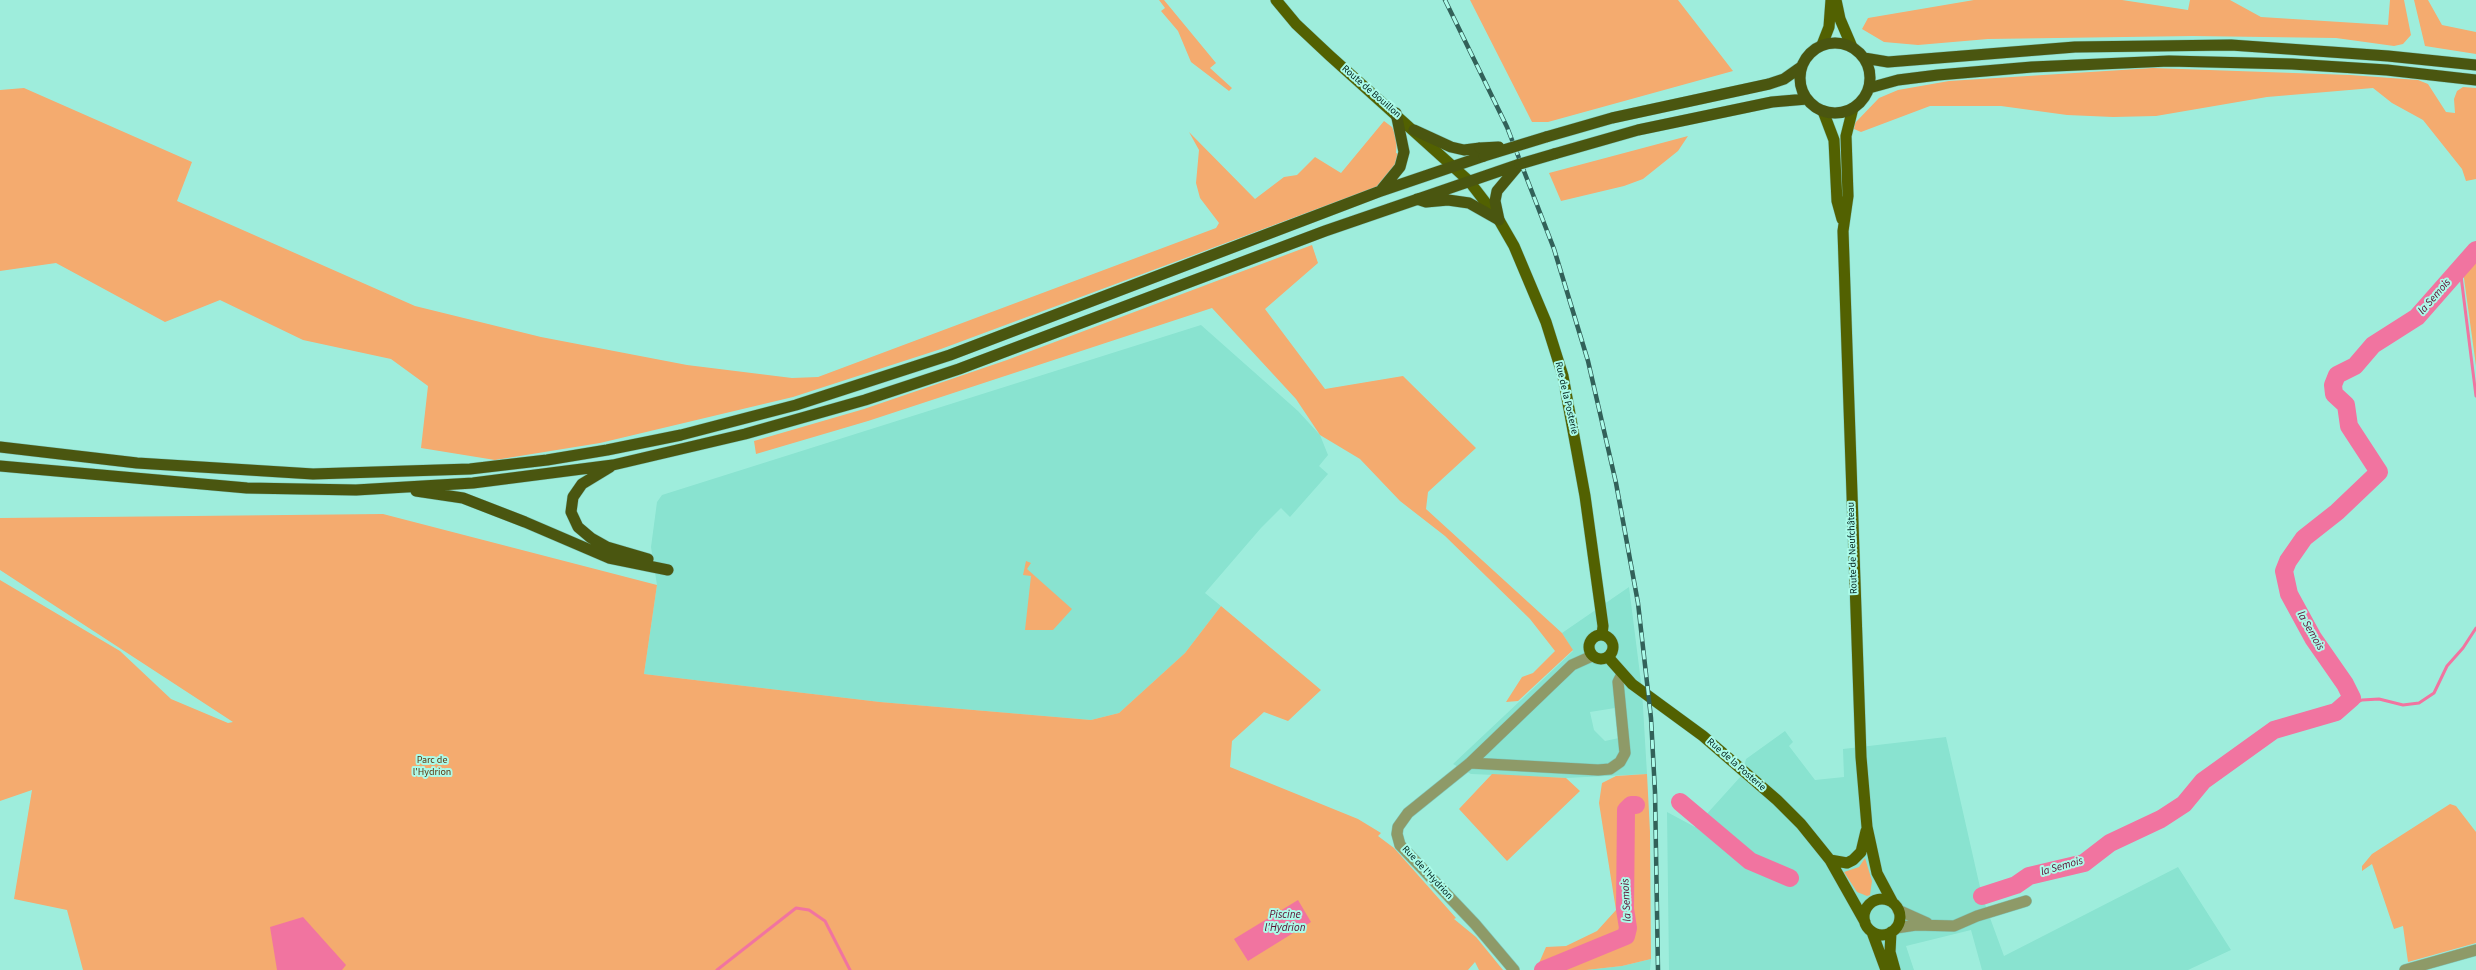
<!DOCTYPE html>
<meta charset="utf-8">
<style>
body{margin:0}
canvas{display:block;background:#9eeddc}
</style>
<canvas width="2476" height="970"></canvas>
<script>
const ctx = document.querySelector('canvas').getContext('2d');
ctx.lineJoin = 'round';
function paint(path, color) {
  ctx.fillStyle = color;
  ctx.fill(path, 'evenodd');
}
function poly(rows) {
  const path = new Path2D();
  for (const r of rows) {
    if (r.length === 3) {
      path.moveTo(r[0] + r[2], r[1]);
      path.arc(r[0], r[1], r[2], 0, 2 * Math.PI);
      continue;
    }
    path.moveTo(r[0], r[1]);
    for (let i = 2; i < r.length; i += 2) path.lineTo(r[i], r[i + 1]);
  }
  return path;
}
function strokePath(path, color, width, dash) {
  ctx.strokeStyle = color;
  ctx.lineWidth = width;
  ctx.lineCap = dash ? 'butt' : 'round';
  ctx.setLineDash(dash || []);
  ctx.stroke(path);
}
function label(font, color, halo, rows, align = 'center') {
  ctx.font = font + ' "Source Sans 3",sans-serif';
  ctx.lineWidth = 4;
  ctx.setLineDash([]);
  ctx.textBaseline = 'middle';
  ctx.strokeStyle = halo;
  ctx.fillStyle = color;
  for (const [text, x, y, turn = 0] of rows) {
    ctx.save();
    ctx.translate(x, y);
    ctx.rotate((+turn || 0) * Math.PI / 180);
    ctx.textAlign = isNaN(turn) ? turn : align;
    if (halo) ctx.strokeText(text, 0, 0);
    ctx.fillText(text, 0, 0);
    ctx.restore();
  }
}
paint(poly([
 [1201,325,1298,411,1320,435,1328,455,1319,466,1328,474,1290,517,1281,508,1261,528,1205,593,1221,606,1185,653,1119,713,1091,720,880,702,644,674,657,585,651,547,657,502,662,495],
 [1629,587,1642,690,1647,774,1566,778,1471,774,1453,764,1573,651,1562,633],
 [1615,708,1619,738,1605,741,1594,730,1590,712],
 [1785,731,1793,742,1789,746,1815,780,1844,777,1843,749,1946,737,1982,896,2004,956,2178,867,2231,950,2188,970,1982,970,1971,930,1906,946,1914,970,1669,970,1667,812,1695,827,1742,775,1746,759],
 [1651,959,1650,970,1586,970,1622,966]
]), '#89e3d0');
paint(poly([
 [1159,0,1164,0,1216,63,1210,68,1232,88,1229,91,1191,62,1178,31,1161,11,1165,8],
 [1470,0,1678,0,1733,71,1548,122,1532,122],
 [1974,0,2122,0,2188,10,2190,0,2230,0,2261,17,2388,25,2390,0,2404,0,2411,35,2403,44,2394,46,2336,38,2193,36,1988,39,1918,45,1884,42,1862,29,1868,18],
 [2414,0,2428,0,2442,25,2476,32,2476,54,2425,46],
 [2153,68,2350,75,2418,80,2428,84,2446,112,2455,113,2454,99,2457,91,2463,87,2476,88,2476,179,2466,181,2462,169,2423,120,2392,103,2373,88,2267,97,2156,116,2113,117,2067,115,2001,106,1930,106,1861,132,1854,129,1855,123,1879,98,1898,90,1949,81],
 [24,88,192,162,177,201,415,306,541,337,687,365,792,378,818,377,1216,228,1219,223,1200,198,1196,183,1199,150,1189,132,1255,199,1284,177,1297,175,1315,157,1341,173,1384,121,1392,127,1397,139,1396,153,1399,154,1396,165,1376,187,941,349,793,397,600,443,495,460,421,448,428,386,391,359,303,340,220,300,165,322,56,263,0,271,0,90],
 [1688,136,1678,151,1643,179,1624,186,1561,201,1549,173],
 [1312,245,1318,263,1265,309,1325,389,1403,376,1476,448,1428,492,1426,509,1562,633,1573,650,1518,701,1506,702,1522,677,1533,673,1555,651,1530,619,1445,536,1400,501,1360,459,1320,435,1296,399,1212,308,868,421,756,454,754,441,864,409,1007,360],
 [2476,257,2476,366,2463,271],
 [383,514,657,585,644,674,880,702,1091,720,1119,713,1185,653,1221,606,1321,690,1288,721,1264,712,1232,741,1230,767,1358,819,1381,833,1378,836,1394,848,1456,918,1454,919,1476,937,1503,970,1479,970,1475,962,1468,970,83,970,67,910,14,899,32,790,0,801,0,580,120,651,171,699,228,723,233,722,0,570,0,518],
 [1026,561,1031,563,1027,569,1072,609,1053,630,1025,630,1031,576,1023,575],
 [1492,774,1566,778,1580,791,1507,861,1459,809],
 [1647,774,1650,832,1651,959,1622,966,1586,970,1536,970,1546,947,1566,946,1597,931,1616,910,1599,803,1602,783,1616,776],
 [2450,804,2456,806,2476,832,2476,943,2408,962,2403,926,2394,929,2372,864,2362,871,2362,866,2372,854],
 [1865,858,1872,881,1870,895,1867,896,1857,892,1844,872,1859,867]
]), '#f4ab6f');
paint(poly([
 [1298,900,1311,922,1248,961,1234,939],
 [303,917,346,965,342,970,277,970,270,927]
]), '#f174a0');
strokePath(poly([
 [2460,268,2476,396],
 [2336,712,2362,700,2379,699,2403,705,2419,703,2434,693,2447,666,2463,648,2476,628],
 [717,970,796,908,809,910,825,921,850,970]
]), '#f174a0', 3);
strokePath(poly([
 [1680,802,1750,861,1790,878],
 [1982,896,2016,885,2029,876,2084,863,2110,843,2161,819,2184,804,2203,781,2274,730,2336,712,2352,698,2345,684,2313,638,2289,594,2284,571,2288,561,2304,538,2337,512,2379,472,2349,426,2346,405,2334,394,2333,385,2337,375,2355,366,2373,345,2417,317,2476,250],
 [1543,970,1626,936,1628,928,1625,909,1626,810,1631,805,1636,805]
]), '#f174a0', 18);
const minor = poly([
 [1470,763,1598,770,1610,769,1620,762,1625,753,1618,682,1622,674],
 [1898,910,1927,923],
 [1896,928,1916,925,1954,926,1977,916,2026,901],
 [1514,970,1475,924,1400,845,1397,834,1398,827,1408,813,1470,763,1572,665,1592,656],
 [2405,970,2476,950]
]);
const primary = poly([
 [1276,0,1296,24,1329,55,1469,181,1499,220,1514,246,1546,322,1563,376,1585,496,1603,626,1602,635],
 [1836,0,1840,19,1852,47],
 [1822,45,1829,27,1831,0],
 [1853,108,1846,136,1848,196,1843,231,1861,757,1867,827,1877,873,1893,903],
 [1823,111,1834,140,1837,201,1842,219],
 [1601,647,12],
 [1608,657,1632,684,1703,736,1777,800,1801,824,1830,860,1865,922],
 [1830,860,1847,863,1853,860,1861,852,1866,831],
 [1882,917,18],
 [1872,932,1886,970],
 [1891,932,1890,952,1895,970]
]);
const trunk = poly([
 [1835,78,35],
 [1864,58,1888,62,2075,47,2231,45,2388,56,2476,65],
 [1869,88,1898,80,1938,75,2032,67,2169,61,2292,64,2387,70,2476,80],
 [1414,130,1451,147,1464,150,1480,148],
 [1546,137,1612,118,1769,84,1784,79,1801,67],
 [1554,154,1638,130,1772,102,1807,99],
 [1382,189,1400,167,1404,152,1396,113],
 [1417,199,1426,202,1448,200,1469,203,1499,220],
 [1499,220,1495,201,1497,191,1518,166],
 [0,447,137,463,313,474,470,469,547,460,607,450,681,435,796,405,950,355,1378,192,1484,156],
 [0,466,247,488,356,490,473,483,613,465,745,434,865,400,959,369,1325,231,1520,164],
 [610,467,582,484,573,497,571,512,578,527,591,538,607,547,648,559],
 [416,491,463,498,525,522,609,558,668,570]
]);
strokePath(minor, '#82c8b9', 12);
strokePath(primary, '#82c8b9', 12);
strokePath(trunk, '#82c8b9', 12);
strokePath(minor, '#8e9a68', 11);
strokePath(primary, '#526101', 11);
strokePath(trunk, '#4a5610', 11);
const rail = poly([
 [1445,0,1507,127,1554,249,1588,361,1616,483,1638,603,1651,718,1655,792,1658,970]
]);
strokePath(rail, '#326159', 4.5);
strokePath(rail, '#abfbe9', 3, [9]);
const trunkBridge = poly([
 [1480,148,1499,147],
 [1484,156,1546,137],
 [1520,164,1554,154]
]);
strokePath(trunkBridge, '#82c8b9', 12, []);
strokePath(trunkBridge, '#4a5610', 11);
label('10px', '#00201b', '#abfbe9', [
 ["Route de Bouillon",1371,92,41],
 ["Rue de la Posterie",1566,398,77],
 ["Route de Neufchâteau",1853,548,-92],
 ["Rue de la Posterie",1736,765,41],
 ["Rue de l'Hydrion",1427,873,47]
]);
label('10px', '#5d350f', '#abfbe9', [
 ["Parc de",432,761],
 ["l'Hydrion",432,773]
]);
label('italic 11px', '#5d0e31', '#abfbe9', [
 ["la Semois",2435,297,-49],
 ["la Semois",2310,631,60],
 ["la Semois",2062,867,-16],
 ["la Semois",1627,900,-93],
 ["Piscine",1285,916],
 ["l'Hydrion",1285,929]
]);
</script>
